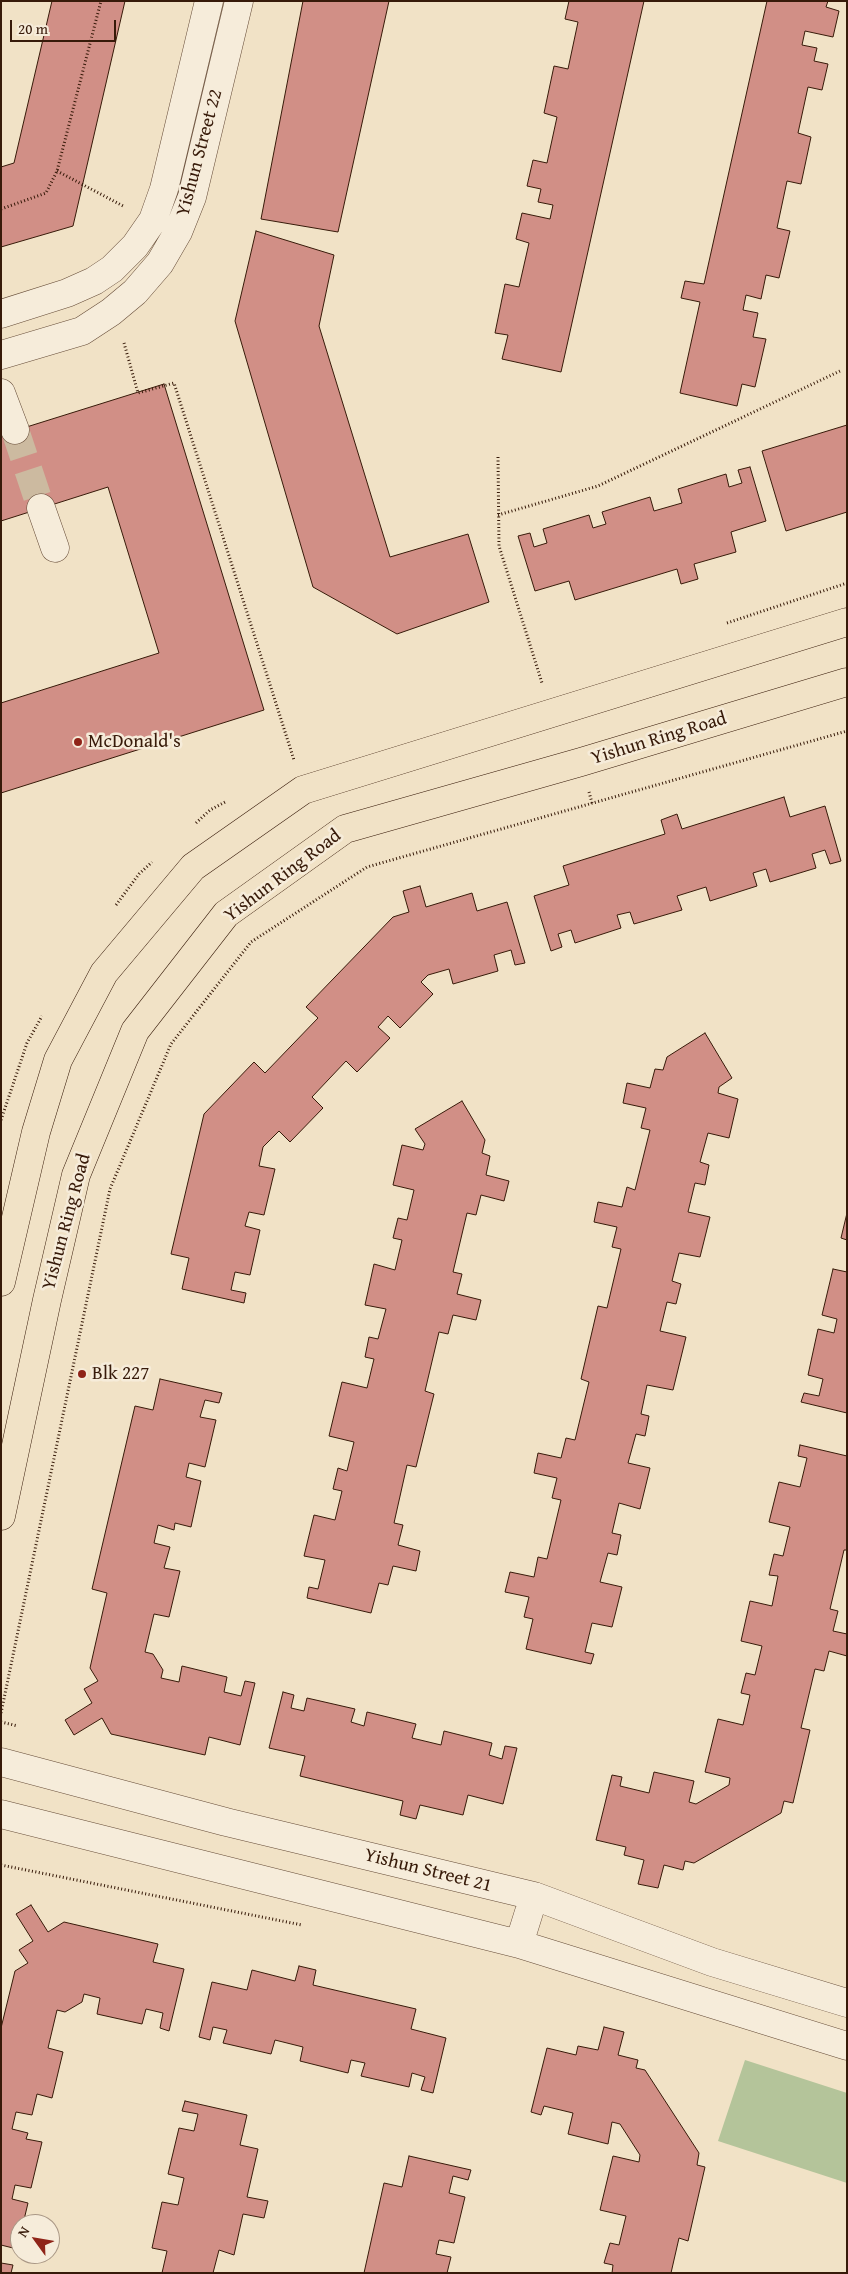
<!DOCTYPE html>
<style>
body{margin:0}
#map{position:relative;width:848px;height:2274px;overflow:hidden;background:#f1e2c6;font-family:"Gentium Book Plus",serif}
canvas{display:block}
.frame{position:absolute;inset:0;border:2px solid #371a09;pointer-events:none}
.north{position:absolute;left:10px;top:2214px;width:50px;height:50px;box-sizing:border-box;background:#f6ecda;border:1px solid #aa9886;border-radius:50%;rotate:302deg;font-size:14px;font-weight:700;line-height:20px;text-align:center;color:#371a09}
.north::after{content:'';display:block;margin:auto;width:18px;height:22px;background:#8f2418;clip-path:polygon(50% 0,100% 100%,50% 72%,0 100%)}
.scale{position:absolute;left:10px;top:20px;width:106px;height:22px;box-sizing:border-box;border:2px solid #371a09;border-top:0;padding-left:6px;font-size:15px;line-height:18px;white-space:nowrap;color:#371a09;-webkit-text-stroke:4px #f6ecda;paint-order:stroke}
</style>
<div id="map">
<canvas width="848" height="2274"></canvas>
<div class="frame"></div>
<div class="north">N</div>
<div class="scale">20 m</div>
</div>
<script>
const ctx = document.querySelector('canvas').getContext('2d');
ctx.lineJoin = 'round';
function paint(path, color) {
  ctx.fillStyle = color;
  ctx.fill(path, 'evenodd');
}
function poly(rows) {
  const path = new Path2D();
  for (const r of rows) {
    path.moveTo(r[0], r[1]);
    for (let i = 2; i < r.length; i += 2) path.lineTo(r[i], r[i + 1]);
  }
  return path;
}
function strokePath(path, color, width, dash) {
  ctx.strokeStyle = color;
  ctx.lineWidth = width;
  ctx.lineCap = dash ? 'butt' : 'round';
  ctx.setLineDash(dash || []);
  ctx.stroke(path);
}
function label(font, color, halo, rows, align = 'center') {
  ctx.font = font + ' "Gentium Book Plus",serif';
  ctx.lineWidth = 5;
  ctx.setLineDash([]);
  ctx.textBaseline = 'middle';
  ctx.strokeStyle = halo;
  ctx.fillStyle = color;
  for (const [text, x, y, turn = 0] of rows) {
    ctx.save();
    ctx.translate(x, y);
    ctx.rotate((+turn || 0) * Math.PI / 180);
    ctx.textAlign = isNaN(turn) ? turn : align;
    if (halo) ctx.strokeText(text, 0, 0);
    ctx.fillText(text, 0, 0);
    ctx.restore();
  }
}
paint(poly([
 [745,2060,847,2093,847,2183,718,2141]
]), '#b4c49a');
const building = poly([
 [52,1,125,1,73,226,1,247,1,167,14,163,52,1],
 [303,1,389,1,338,232,261,219,303,1],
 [569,1,644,1,561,372,502,359,508,335,495,333,505,284,519,287,529,243,516,239,522,213,550,219,553,205,538,202,541,189,527,186,533,160,547,163,557,117,544,113,554,66,568,69,578,22,565,19,569,1],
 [767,1,828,1,826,7,839,11,833,37,805,31,802,45,817,48,814,61,828,64,822,90,808,87,798,133,811,137,801,184,787,181,777,228,790,231,779,278,766,275,761,299,746,295,743,310,758,313,753,337,766,339,755,387,742,384,737,406,680,393,700,302,681,298,685,281,704,284,767,1],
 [256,231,334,255,319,326,390,557,468,534,489,602,397,634,313,587,235,321,256,231],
 [164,384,264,710,1,793,1,703,159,653,108,487,1,521,1,435,164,384],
 [847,425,847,512,786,531,762,451,847,425],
 [750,467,766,521,731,532,736,552,694,564,698,579,681,584,677,569,575,600,569,581,535,591,518,536,530,533,534,547,547,543,543,529,589,515,593,528,606,524,602,512,650,497,654,511,682,503,678,489,726,474,729,487,742,483,738,470,750,467],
 [784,797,790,817,825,806,841,861,830,864,825,850,812,854,816,868,770,882,766,869,753,873,757,886,710,901,706,887,677,896,682,910,634,924,630,912,617,915,621,928,575,943,571,930,558,934,562,947,551,951,534,896,569,885,563,866,665,834,661,820,677,814,682,829,784,797],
 [420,886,426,907,472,893,477,911,507,902,525,963,515,965,511,950,494,955,498,971,453,984,449,969,428,975,421,982,433,994,400,1028,388,1016,378,1027,390,1038,357,1072,346,1061,312,1097,323,1108,290,1142,279,1131,263,1147,259,1166,275,1169,264,1215,249,1212,245,1226,260,1230,250,1275,235,1272,231,1290,246,1293,244,1303,182,1289,189,1258,171,1254,204,1114,254,1062,265,1073,318,1018,306,1007,393,917,409,912,403,891,420,886],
 [705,1033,732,1078,719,1087,718,1093,738,1099,729,1138,708,1133,700,1162,709,1165,705,1185,695,1183,688,1212,710,1217,700,1257,679,1253,672,1281,681,1284,676,1304,667,1302,660,1331,686,1337,673,1390,647,1385,641,1414,649,1416,645,1436,636,1434,628,1463,650,1468,640,1509,619,1503,612,1533,621,1535,617,1555,608,1553,600,1582,622,1587,612,1627,592,1623,585,1652,594,1654,591,1664,526,1649,533,1619,524,1617,529,1597,505,1592,510,1572,534,1577,538,1557,547,1559,561,1500,552,1498,557,1478,534,1473,538,1453,561,1458,566,1438,575,1440,589,1382,581,1379,598,1306,607,1308,621,1249,612,1247,617,1227,594,1222,598,1202,622,1207,627,1187,635,1190,650,1130,641,1128,646,1108,623,1103,627,1083,650,1088,655,1069,663,1070,667,1057,705,1033],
 [462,1101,485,1140,482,1153,490,1156,486,1175,509,1181,504,1201,481,1195,476,1215,467,1213,453,1272,462,1274,457,1294,481,1300,476,1320,453,1315,448,1334,439,1332,425,1391,434,1394,416,1467,407,1465,394,1523,403,1525,398,1545,420,1551,416,1571,393,1566,388,1585,379,1583,371,1613,307,1598,309,1587,318,1589,325,1560,304,1556,314,1515,335,1520,342,1491,333,1489,338,1468,347,1471,354,1442,329,1436,342,1382,367,1388,374,1359,365,1357,369,1337,378,1339,386,1309,365,1305,374,1264,395,1270,402,1240,393,1238,398,1218,407,1220,414,1190,393,1185,402,1145,423,1150,425,1144,415,1129,462,1101],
 [847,1213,847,1240,841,1238,847,1213],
 [833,1269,847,1272,847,1413,801,1402,804,1393,819,1396,823,1379,808,1375,818,1329,834,1333,837,1319,822,1315,833,1269],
 [160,1379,222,1393,219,1403,205,1400,200,1417,216,1420,205,1467,189,1463,186,1477,201,1481,191,1527,175,1523,174,1530,158,1525,154,1543,170,1547,164,1568,180,1571,169,1617,154,1614,145,1652,153,1654,163,1670,161,1678,179,1682,182,1666,227,1677,224,1692,241,1696,245,1681,255,1683,240,1745,209,1737,205,1755,111,1734,102,1718,74,1735,65,1720,92,1703,84,1689,98,1681,90,1668,107,1593,92,1589,135,1406,153,1410,160,1379],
 [800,1445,847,1456,847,1550,844,1550,830,1609,838,1611,833,1631,847,1634,847,1656,829,1651,824,1671,815,1669,801,1728,810,1730,793,1803,784,1801,781,1813,694,1863,685,1861,683,1870,664,1865,658,1888,638,1884,644,1860,624,1855,626,1847,596,1840,612,1775,622,1777,620,1786,649,1793,654,1772,694,1781,689,1802,696,1804,729,1785,730,1778,705,1772,718,1719,743,1725,750,1695,741,1693,746,1673,755,1675,762,1646,741,1641,750,1601,772,1606,778,1576,769,1575,774,1554,783,1556,790,1527,769,1522,779,1482,800,1487,807,1458,798,1456,800,1445],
 [283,1692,294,1695,291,1708,304,1711,307,1698,355,1709,351,1722,364,1726,367,1712,416,1724,412,1738,441,1745,444,1731,492,1743,489,1755,502,1759,505,1746,517,1748,503,1804,468,1795,463,1815,420,1805,416,1819,400,1815,403,1801,300,1776,305,1756,269,1748,283,1692],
 [31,1905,48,1932,64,1922,158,1944,153,1962,184,1969,169,2031,160,2028,163,2013,146,2009,142,2024,97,2014,100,1998,84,1994,82,2002,65,2012,57,2010,48,2048,63,2052,52,2098,37,2094,32,2115,16,2112,12,2129,28,2133,26,2139,42,2142,31,2188,15,2185,12,2199,28,2203,23,2224,20,2224,17,2249,1,2245,1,2028,15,1971,28,1963,19,1950,33,1941,16,1914,31,1905],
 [299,1966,316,1970,313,1985,416,2009,411,2029,446,2038,433,2093,421,2090,425,2077,412,2073,409,2087,361,2076,365,2063,351,2060,348,2073,300,2061,303,2047,275,2040,271,2054,223,2043,227,2030,213,2027,210,2040,199,2037,212,1982,247,1990,252,1970,295,1981,299,1966],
 [604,2027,624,2032,618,2055,638,2060,636,2068,645,2070,699,2153,697,2165,705,2167,688,2241,679,2238,671,2273,612,2273,613,2265,604,2263,610,2243,619,2245,626,2216,600,2210,613,2156,639,2162,640,2155,620,2124,612,2122,608,2144,568,2134,573,2113,544,2106,541,2115,531,2112,547,2048,576,2055,578,2046,598,2050,604,2027],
 [185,2101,247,2115,240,2145,258,2149,247,2197,268,2201,264,2218,243,2214,234,2255,219,2250,213,2273,162,2273,167,2251,152,2248,162,2202,178,2205,184,2178,168,2174,179,2128,194,2131,198,2114,182,2111,185,2101],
 [409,2156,471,2170,468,2180,453,2176,449,2193,465,2197,454,2243,439,2240,436,2254,451,2257,447,2273,364,2273,384,2183,402,2187,409,2156],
 [1,2263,13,2265,11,2273,1,2273,1,2263]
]);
paint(building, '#d18f86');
strokePath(building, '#371a09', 1);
strokePath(poly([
 [15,430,41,508]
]), '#ccbaa0', 28, [28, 14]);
const minor = poly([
 [1,314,67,293,94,281,112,269,135,246,153,220,164,189,209,1],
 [1,355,82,331,111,312,135,292,160,263,178,232,192,197,239,1],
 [1,393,15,430],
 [41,508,55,548],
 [1,1762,226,1822,534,1896,712,1962,847,2003],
 [1,1814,519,1944,847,2046],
 [519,1944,534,1896]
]);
const major = poly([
 [1,1282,36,1132,58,1060,104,973,193,867,303,790,847,622],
 [1,1516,47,1300,76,1175,135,1031,226,914,345,829,581,762,847,682]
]);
strokePath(minor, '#664c38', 29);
strokePath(major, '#371a09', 29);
strokePath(poly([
 [57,171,125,207],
 [1,209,46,193,57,171,101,1],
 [124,343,138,393,174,383,294,760],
 [498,457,499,546,542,683],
 [498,515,598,486,840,371],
 [727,623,847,583],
 [589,792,592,803],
 [196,823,210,810,227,801],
 [116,905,139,874,152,862],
 [1,1120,27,1043,42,1016],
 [1,1713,110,1189,171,1044,251,942,367,867,847,731],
 [1,1722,18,1726],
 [1,1865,302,1925]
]), '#371a09', 3, [1, 2.5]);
strokePath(minor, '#f6ecda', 28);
strokePath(major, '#f1e2c6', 28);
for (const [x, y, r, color] of [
 [78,742,5,"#8f2418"],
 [82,1374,5,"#8f2418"]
]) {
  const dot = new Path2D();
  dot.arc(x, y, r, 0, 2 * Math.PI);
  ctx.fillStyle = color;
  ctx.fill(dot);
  strokePath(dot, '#f6ecda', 2);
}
label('19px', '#371a09', '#f6ecda', [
 ["Yishun Street 22",200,153,-75],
 ["Yishun Ring Road",659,739,-17],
 ["Yishun Ring Road",283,876,-37],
 ["Yishun Ring Road",67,1222,-75],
 ["Yishun Street 21",428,1871,14]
]);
label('19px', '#371a09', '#f6ecda', [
 ["McDonald's",88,742],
 ["Blk 227",92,1374]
], 'left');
</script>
